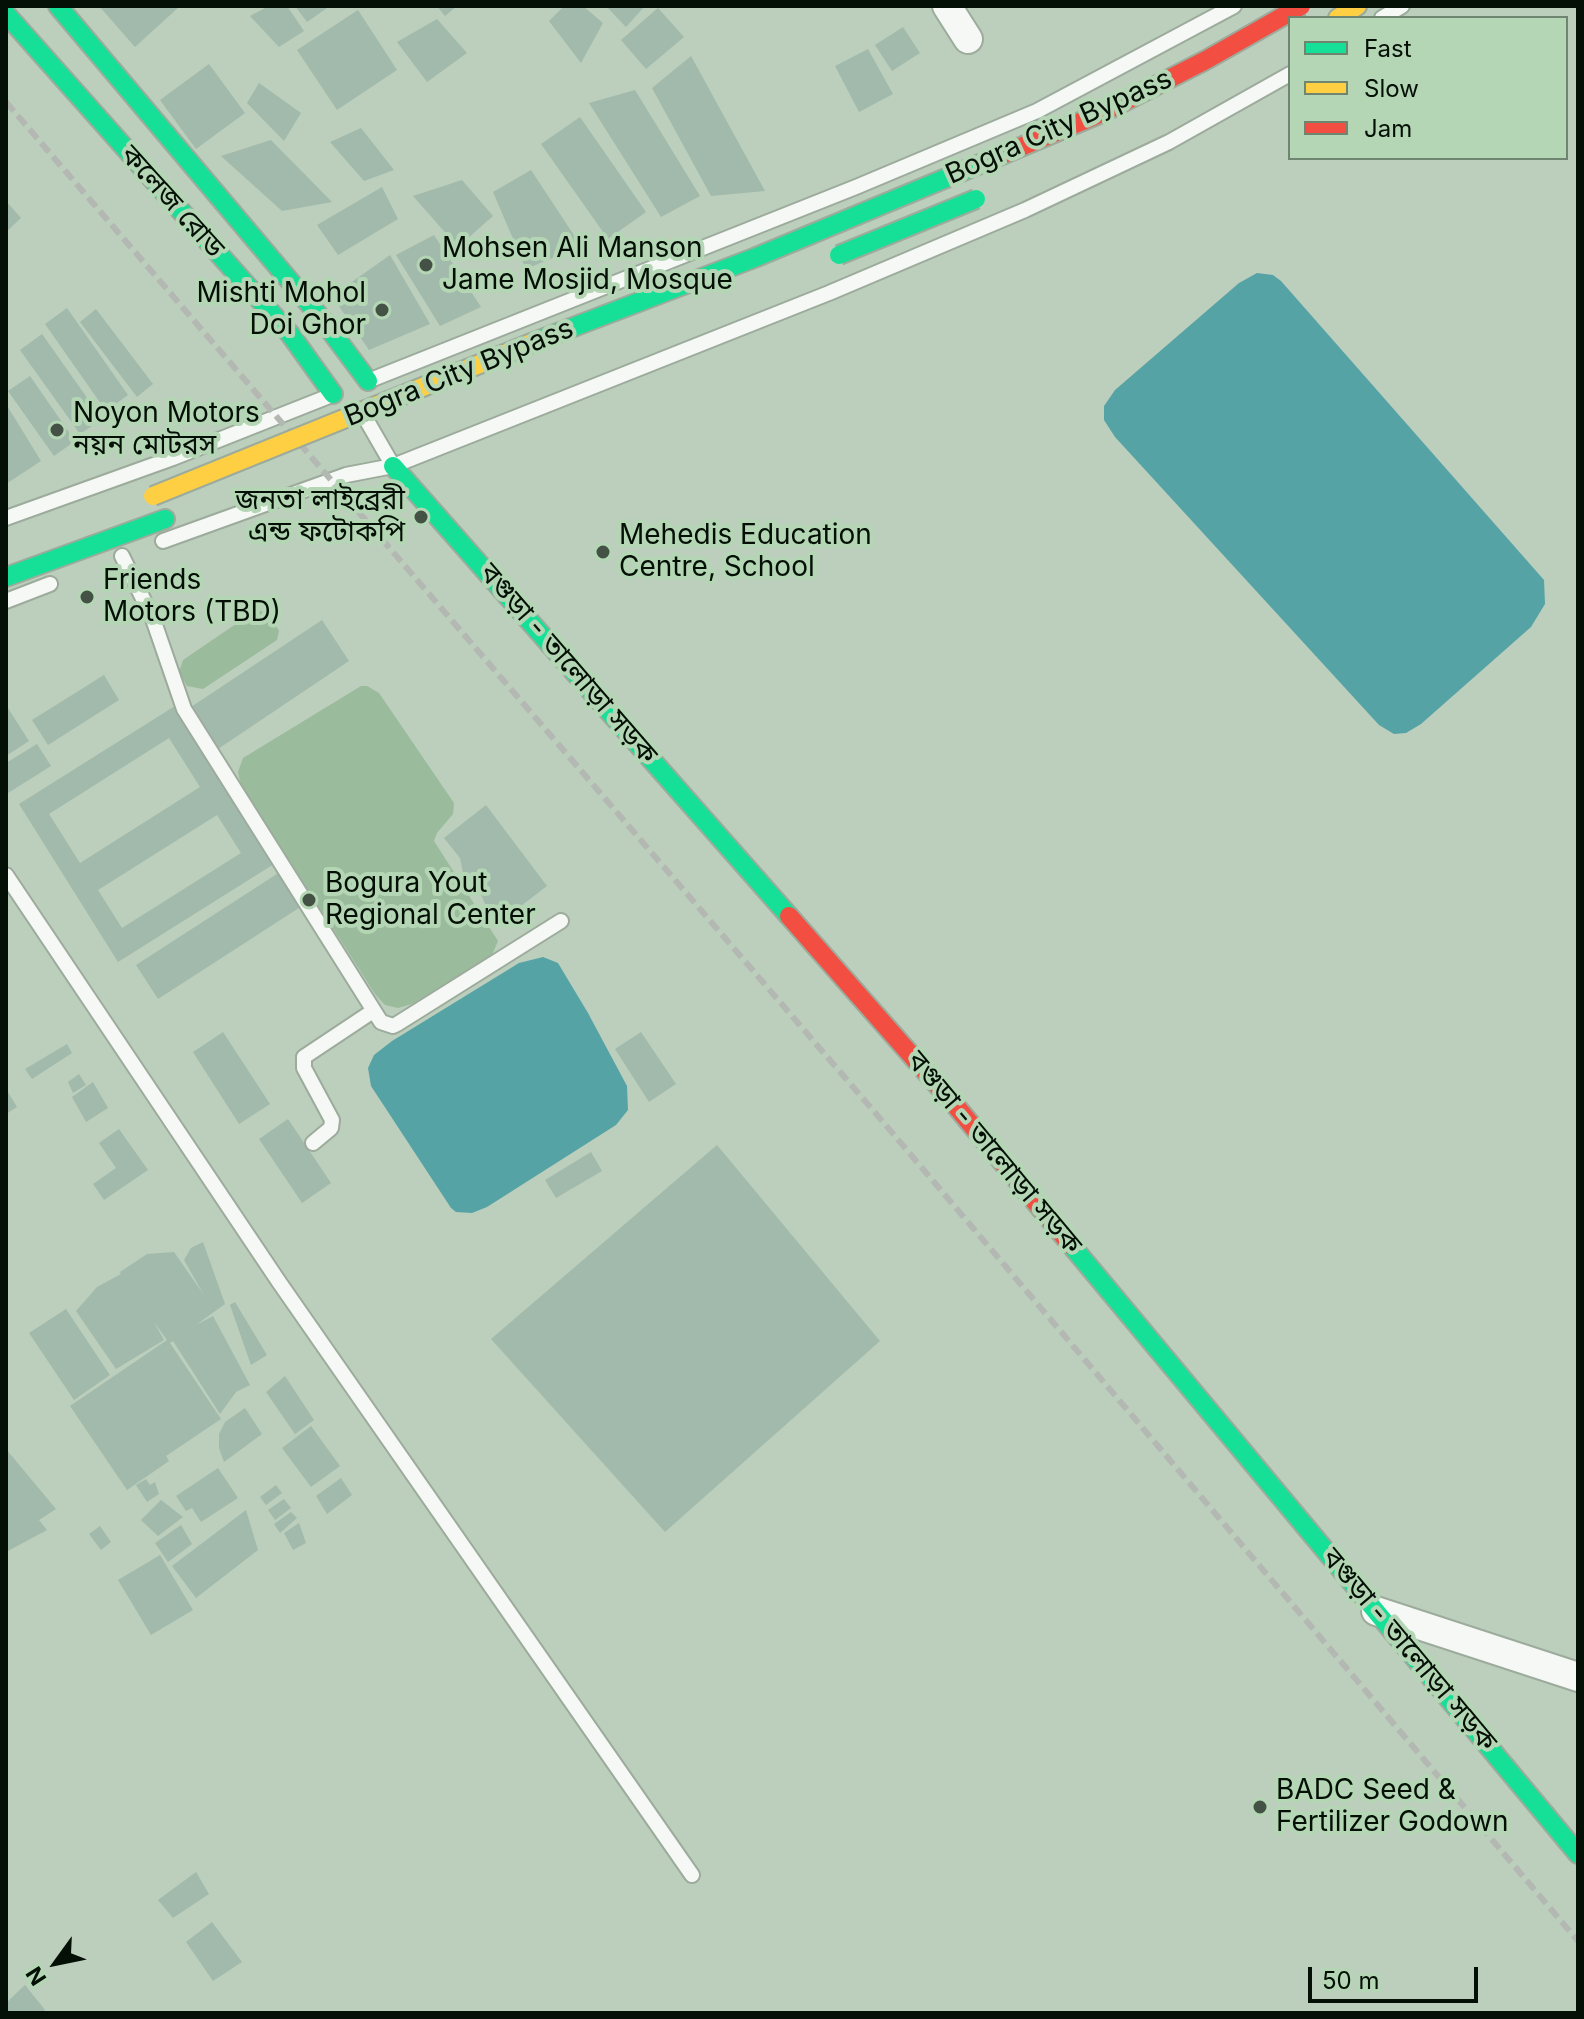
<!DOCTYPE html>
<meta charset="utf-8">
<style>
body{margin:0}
#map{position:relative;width:1584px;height:2019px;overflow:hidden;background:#bccebc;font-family:Inter,sans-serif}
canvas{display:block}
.frame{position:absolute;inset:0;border:8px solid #040f05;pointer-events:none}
.legend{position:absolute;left:1288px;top:16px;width:280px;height:144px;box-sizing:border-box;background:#b4d6b5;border:2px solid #6e866f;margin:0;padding:10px 14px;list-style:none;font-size:24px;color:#040f05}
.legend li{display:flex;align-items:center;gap:16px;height:40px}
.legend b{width:40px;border:2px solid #6e866f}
.north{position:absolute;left:16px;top:1923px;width:80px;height:80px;-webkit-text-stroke:6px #b4d6b5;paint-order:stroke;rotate:237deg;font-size:22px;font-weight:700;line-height:32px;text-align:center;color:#040f05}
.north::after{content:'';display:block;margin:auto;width:28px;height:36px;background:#040f05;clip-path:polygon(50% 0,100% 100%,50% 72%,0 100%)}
.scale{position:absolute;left:1308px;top:1967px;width:170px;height:36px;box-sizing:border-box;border:4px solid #040f05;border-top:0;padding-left:10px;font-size:24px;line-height:28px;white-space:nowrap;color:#040f05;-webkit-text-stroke:6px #b4d6b5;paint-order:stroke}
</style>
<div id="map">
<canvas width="1584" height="2019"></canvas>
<div class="frame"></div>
<ul class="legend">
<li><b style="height:10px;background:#16e098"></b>Fast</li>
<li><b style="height:10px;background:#ffcf43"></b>Slow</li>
<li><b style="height:10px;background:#f24e42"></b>Jam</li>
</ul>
<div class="north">N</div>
<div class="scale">50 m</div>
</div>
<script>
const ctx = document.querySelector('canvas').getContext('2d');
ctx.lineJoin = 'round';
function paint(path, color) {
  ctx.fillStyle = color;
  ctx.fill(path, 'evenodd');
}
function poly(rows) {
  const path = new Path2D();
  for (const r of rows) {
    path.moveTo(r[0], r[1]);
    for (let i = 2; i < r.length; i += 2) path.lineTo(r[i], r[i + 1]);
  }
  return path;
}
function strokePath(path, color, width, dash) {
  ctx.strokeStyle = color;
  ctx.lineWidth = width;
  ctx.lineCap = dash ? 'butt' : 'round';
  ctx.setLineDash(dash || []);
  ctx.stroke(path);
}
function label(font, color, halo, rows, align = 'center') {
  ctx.font = font + ' Inter,"Noto Sans Bengali",sans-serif';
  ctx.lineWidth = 8;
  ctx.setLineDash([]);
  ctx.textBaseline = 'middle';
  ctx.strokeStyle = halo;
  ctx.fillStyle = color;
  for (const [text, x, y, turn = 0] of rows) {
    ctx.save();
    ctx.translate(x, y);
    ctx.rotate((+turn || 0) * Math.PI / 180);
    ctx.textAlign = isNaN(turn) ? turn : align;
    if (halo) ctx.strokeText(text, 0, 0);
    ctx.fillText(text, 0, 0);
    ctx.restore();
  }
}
paint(poly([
 [255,611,264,611,270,615,279,631,277,640,203,689,187,686,179,672,183,660],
 [361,686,367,686,379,693,454,803,453,814,437,833,434,841,498,941,492,955,471,970,412,1004,398,1008,385,1005,375,994,241,785,238,772,243,758]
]), '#9abb9c');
paint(poly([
 [1257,273,1273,275,1281,281,1544,580,1545,604,1531,627,1421,724,1406,733,1394,734,1379,725,1115,437,1104,420,1104,406,1115,390,1239,283],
 [543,957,558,963,588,1013,627,1086,628,1110,616,1125,487,1207,472,1213,456,1212,451,1208,371,1086,368,1068,374,1055,392,1041,519,963]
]), '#56a3a6');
paint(poly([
 [99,6,180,6,135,47],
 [269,6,287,6,304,31,279,47,250,16],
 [295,6,330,6,307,22],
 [437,6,457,6,445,16],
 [564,6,583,6,603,23,581,63,549,21],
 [606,6,645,6,626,27],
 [658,8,684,37,646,69,621,40],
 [358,10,397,70,337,110,297,50],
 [437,19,467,53,427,82,397,42],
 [903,27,920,53,892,71,875,45],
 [868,49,893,94,859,112,835,66],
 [691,56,765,191,711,196,652,88],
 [209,64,245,113,196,149,160,100],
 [259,83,301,113,284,141,247,103],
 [635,90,700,196,661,217,589,103],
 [580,117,646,212,608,239,541,144],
 [361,128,394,170,364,181,330,142],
 [271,140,332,202,282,211,221,156],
 [531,170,581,246,526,269,493,192],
 [462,180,493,216,458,247,413,196],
 [382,187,398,219,338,255,317,225],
 [6,201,21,218,6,232],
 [434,235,481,307,440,326,396,255],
 [390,255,430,324,369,350,332,296],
 [67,308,128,395,106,411,45,324],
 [96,309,153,384,137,397,80,322],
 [42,334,102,419,80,434,20,350],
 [30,376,75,441,54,456,8,391],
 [6,404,41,461,6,484],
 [322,620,349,661,215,751,188,709],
 [104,675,119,700,48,745,32,720],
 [6,705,29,741,6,756],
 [175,706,274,864,118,962,19,804],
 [169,738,200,787,80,863,49,814],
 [217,815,241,853,122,928,98,890],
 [37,744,51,766,8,793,6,763],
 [486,805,547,886,504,919,496,910,485,904,478,887,464,878,460,858,444,838],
 [280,872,302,906,158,999,136,965],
 [223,1032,270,1104,239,1124,193,1052],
 [641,1032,676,1084,649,1102,615,1049],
 [67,1044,72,1053,32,1079,25,1069],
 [79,1074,86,1085,73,1093,68,1082],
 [93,1082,108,1108,86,1122,72,1097],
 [6,1089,17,1107,6,1114],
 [288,1119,331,1183,302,1203,259,1139],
 [119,1129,148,1170,104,1200,93,1184,116,1168,99,1143],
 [717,1145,880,1341,665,1532,491,1339],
 [591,1152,602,1171,556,1198,545,1180],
 [203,1242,225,1304,196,1325,213,1316,250,1385,236,1392,220,1414,173,1341,170,1343,221,1419,166,1456,169,1461,127,1490,70,1406,167,1340,154,1322,164,1340,116,1369,76,1311,97,1287,121,1274,120,1272,147,1254,174,1252,204,1295,184,1260,191,1248],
 [235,1302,267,1355,251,1365,230,1305],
 [66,1309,110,1375,74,1400,29,1333],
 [285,1376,314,1420,295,1434,266,1392],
 [245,1408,262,1434,224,1462,219,1448,219,1434,225,1422],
 [311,1426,340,1466,311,1487,282,1448],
 [6,1449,56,1509,39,1520,47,1530,6,1552],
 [218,1468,238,1498,201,1522,192,1508,186,1511,176,1496],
 [341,1478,352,1495,327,1514,316,1496],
 [146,1479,150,1485,155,1482,159,1494,147,1502,136,1485],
 [276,1485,282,1493,266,1505,260,1497],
 [284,1499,291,1508,275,1520,268,1510],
 [161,1500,183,1517,158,1536,141,1520],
 [246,1510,258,1550,196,1598,172,1566],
 [291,1512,297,1518,280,1533,274,1524],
 [299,1523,306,1543,293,1550,284,1533],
 [181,1525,192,1544,168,1562,155,1543],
 [100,1526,111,1542,101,1550,89,1534],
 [160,1555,193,1610,151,1635,118,1580],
 [196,1872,209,1894,173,1918,158,1900],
 [212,1922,242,1962,213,1981,186,1942],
 [25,1985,45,2010,42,2013,6,2013,6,2003]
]), '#a2baab');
const lane = poly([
 [1382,18,1402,6],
 [373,379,856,187,1037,111,1234,6],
 [363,414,393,466],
 [6,518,173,458,327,397],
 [163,541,346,475,393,466,829,293,1025,210,1169,142,1290,74],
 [122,556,153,619,184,709,381,1022,393,1026,397,1024,561,921],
 [6,601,50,584],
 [6,875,279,1282,692,1875],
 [313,1143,331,1128,332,1120,304,1068,304,1057,373,1011]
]);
const street = poly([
 [947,6,968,39],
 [1376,1611,1578,1677]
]);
const fast = poly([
 [58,6,321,318,368,381],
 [6,14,290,334,333,394],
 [393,466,789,916],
 [6,577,165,519],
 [1071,1245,1578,1854]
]);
const slow = poly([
 [1338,18,1357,6]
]);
const jam = poly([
 [789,916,955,1105,1071,1245]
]);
strokePath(lane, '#9cab9c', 18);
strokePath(street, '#9cab9c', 32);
strokePath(fast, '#9cab9c', 22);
strokePath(slow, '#9cab9c', 22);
strokePath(jam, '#9cab9c', 22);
strokePath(lane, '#f5f8f5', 14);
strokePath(street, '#f5f8f5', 28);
strokePath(fast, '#16e098', 18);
strokePath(slow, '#ffcf43', 18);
strokePath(jam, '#f24e42', 18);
strokePath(poly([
 [6,102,872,1109,1578,1941]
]), '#b3b8b3', 6, [12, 6]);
const fastBridge = poly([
 [839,255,976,199],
 [534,342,754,258,1004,154]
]);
const slowBridge = poly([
 [153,496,534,342]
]);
const jamBridge = poly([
 [1004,154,1104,112,1206,60,1301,6]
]);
strokePath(fastBridge, '#9cab9c', 22, []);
strokePath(slowBridge, '#9cab9c', 22, []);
strokePath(jamBridge, '#9cab9c', 22, []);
strokePath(fastBridge, '#16e098', 18);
strokePath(slowBridge, '#ffcf43', 18);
strokePath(jamBridge, '#f24e42', 18);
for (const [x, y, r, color] of [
 [426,265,8,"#445245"],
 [382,310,8,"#445245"],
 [57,430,8,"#445245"],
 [421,517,8,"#445245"],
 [603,552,8,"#445245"],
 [87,597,8,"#445245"],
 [309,900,8,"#445245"],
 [1260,1807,8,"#445245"]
]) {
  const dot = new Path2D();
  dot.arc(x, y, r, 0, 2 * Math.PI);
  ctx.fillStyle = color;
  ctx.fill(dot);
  strokePath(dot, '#b4d6b5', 3);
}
label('28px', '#040f05', '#b4d6b5', [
 ["Bogra City Bypass",1059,127,-24],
 ["কলেজ রোড",172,202,48],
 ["Bogra City Bypass",459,373,-22],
 ["বগুড়া - তালোড়া সড়ক",568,664,49],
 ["বগুড়া - তালোড়া সড়ক",994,1153,50],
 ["বগুড়া - তালোড়া সড়ক",1409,1650,50]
]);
label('28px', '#040f05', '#b4d6b5', [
 ["Mohsen Ali Manson",442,249],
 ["Jame Mosjid, Mosque",442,281],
 ["Mishti Mohol",366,294,"right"],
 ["Doi Ghor",366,326,"right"],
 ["Noyon Motors",73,414],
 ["নয়ন মোটরস",73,446],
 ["জনতা লাইব্রেরী",405,501,"right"],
 ["এন্ড ফটোকপি",405,533,"right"],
 ["Mehedis Education",619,536],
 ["Centre, School",619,568],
 ["Friends",103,581],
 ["Motors (TBD)",103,613],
 ["Bogura Yout",325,884],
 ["Regional Center",325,916],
 ["BADC Seed &",1276,1791],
 ["Fertilizer Godown",1276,1823]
], 'left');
</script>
